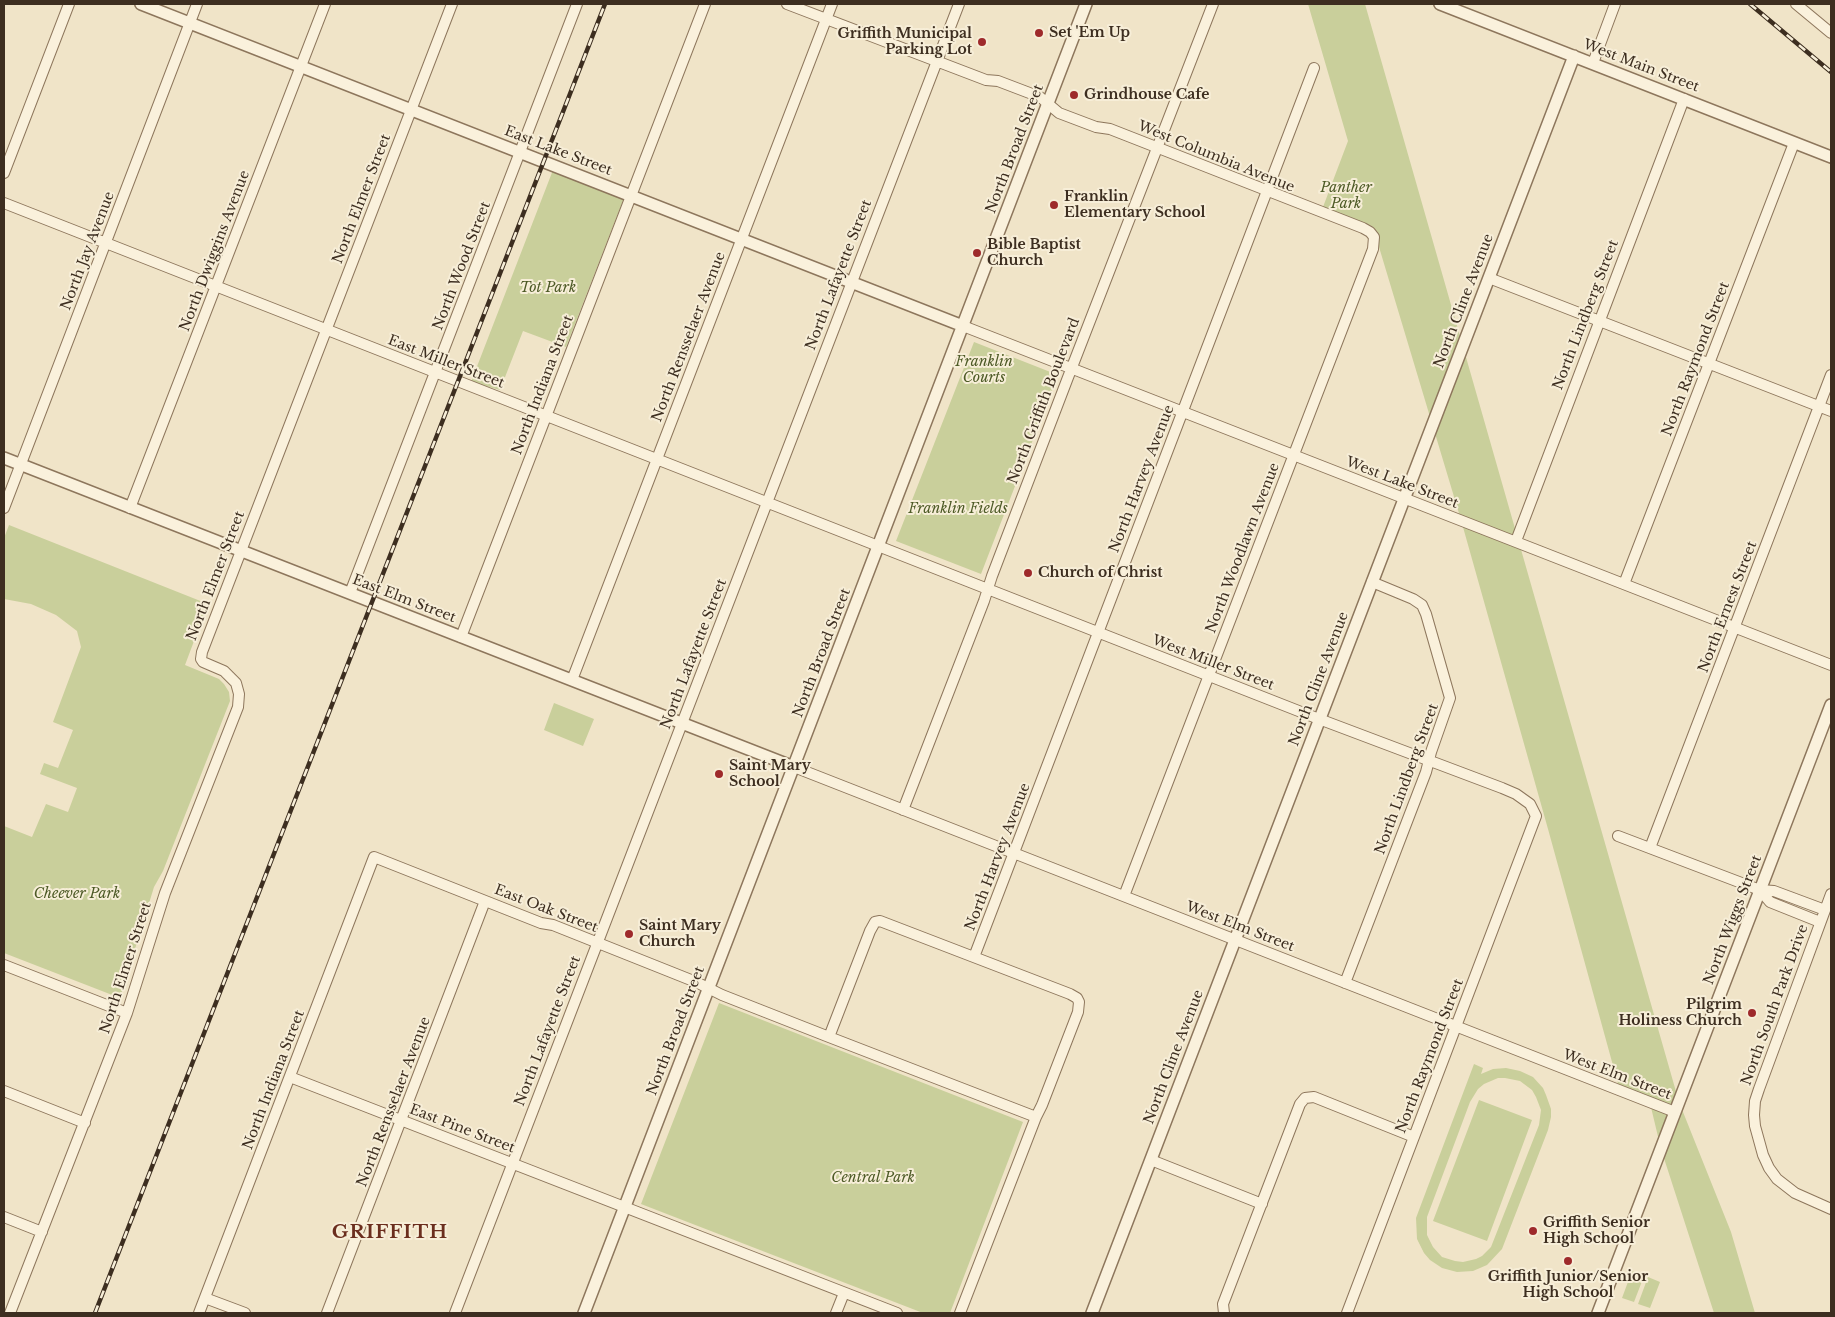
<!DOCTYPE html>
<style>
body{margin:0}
#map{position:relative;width:1835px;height:1317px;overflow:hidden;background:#f0e4c8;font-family:"Libre Baskerville",serif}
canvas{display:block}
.frame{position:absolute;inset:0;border:5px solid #3d2e20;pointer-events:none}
</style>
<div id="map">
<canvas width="1835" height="1317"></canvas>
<div class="frame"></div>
</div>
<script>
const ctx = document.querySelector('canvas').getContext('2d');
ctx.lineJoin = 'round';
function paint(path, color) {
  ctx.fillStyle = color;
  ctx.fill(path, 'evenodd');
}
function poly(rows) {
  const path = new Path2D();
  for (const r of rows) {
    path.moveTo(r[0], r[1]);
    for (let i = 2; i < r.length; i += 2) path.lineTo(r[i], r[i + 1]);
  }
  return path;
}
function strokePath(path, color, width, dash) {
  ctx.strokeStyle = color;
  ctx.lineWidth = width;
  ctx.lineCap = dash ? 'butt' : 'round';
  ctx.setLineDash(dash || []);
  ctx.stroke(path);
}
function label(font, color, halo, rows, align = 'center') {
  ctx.font = font + ' "Libre Baskerville",serif';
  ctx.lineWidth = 4;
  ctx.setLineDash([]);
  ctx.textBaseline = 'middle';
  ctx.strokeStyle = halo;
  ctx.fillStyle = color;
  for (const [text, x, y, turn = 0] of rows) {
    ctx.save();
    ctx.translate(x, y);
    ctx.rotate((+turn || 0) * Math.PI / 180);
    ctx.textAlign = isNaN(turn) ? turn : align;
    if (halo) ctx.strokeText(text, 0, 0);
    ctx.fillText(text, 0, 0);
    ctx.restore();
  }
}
paint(poly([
 [1308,4,1365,4,1679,1102,1731,1232,1755,1313,1714,1313,1661,1149,1649,1099,1620,1091,1548,829,1461,520,1373,227,1323,207,1348,141],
 [553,170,624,198,566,347,523,331,500,390,471,382],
 [974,342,1058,375,981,574,896,541],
 [9,525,208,604,185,665,219,679,224,684,229,692,230,701,163,871,154,887,120,998,4,953,4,826,32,837,46,804,68,812,77,788,40,774,44,763,58,768,73,730,53,722,81,647,77,631,56,615,31,604,4,599,4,538],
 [554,703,594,719,583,746,544,730],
 [719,1003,1023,1122,950,1313,923,1313,641,1204],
 [1474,1064,1483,1068,1481,1074,1493,1069,1506,1068,1520,1071,1533,1077,1543,1088,1546,1095,1551,1109,1551,1117,1548,1130,1502,1249,1487,1265,1473,1271,1457,1272,1442,1268,1430,1260,1424,1253,1417,1239,1416,1218],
 [1498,1078,1505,1078,1520,1081,1532,1090,1536,1097,1541,1110,1539,1125,1491,1247,1482,1256,1476,1259,1463,1262,1455,1261,1442,1257,1433,1247,1427,1235,1427,1217,1470,1102,1478,1089,1484,1084],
 [1479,1100,1532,1120,1487,1241,1433,1221],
 [1632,1271,1644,1276,1634,1302,1622,1298],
 [1648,1277,1660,1282,1650,1308,1638,1304]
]), '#c9cf9b');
const minor = poly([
 [787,4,986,80,998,81,1040,97,1059,113,1096,127,1110,129,1363,228,1370,232,1374,237,1373,249,1124,896],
 [1796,4,1831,33],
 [1593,63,1615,4],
 [4,173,69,4],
 [4,203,1319,719,1502,788,1516,794,1530,804,1536,816,1347,1313],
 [1489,278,1831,411],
 [963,326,1831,665],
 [4,508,197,4],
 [130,508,325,4],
 [1516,541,1684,99],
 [1624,584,1794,143],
 [350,593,577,4],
 [461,637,705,4],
 [572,680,832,4],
 [794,767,1675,1112],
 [903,810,984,601,992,576,1067,380,1213,4],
 [1618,836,1760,890,1774,891,1825,910],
 [1650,848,1831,375],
 [1760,890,1770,902,1820,922],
 [1831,894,1759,1089,1755,1101,1754,1115,1755,1126,1763,1155,1769,1168,1777,1179,1795,1193,1831,1209],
 [974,957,1314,68],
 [4,965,127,1013],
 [1345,983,1426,772,1431,752,1450,698,1426,614,1422,605,1413,599,1372,582],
 [829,1037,870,931,875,922,880,921,1070,994,1077,998,1079,1002,1078,1012,1042,1105,1036,1117,960,1313],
 [290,1077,897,1313],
 [4,1091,85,1123],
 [1151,1160,1262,1204],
 [4,1217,42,1232],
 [205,1298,245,1313],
 [10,1313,127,1013,165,893,238,707,239,694,236,683,224,671,203,662,201,659,202,652,452,4],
 [199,1313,374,857,541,923,553,925,696,982,722,995,829,1037,1036,1117],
 [327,1313,485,901],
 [455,1313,959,4],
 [836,1313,844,1293],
 [1224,1313,1223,1304,1300,1104,1305,1098,1314,1097,1414,1137]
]);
const tertiary = poly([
 [141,4,963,326],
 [1440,4,1831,157],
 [4,458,794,767],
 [584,1313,1086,4],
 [1092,1313,1574,56],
 [1598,1313,1831,705]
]);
strokePath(minor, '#8d765c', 12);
strokePath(tertiary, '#8d765c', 14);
strokePath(minor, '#faf1dc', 10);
strokePath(tertiary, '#faf1dc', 11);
const rail = poly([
 [1750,4,1831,72],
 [95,1313,605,4]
]);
strokePath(rail, '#3d2e20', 4.5);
strokePath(rail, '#f7eed8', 2.5, [8]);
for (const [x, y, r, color] of [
 [1039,33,5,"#9e2a2b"],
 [982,42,5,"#9e2a2b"],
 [1074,95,5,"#9e2a2b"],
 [1054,205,5,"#9e2a2b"],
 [977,253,5,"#9e2a2b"],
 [1028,573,5,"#9e2a2b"],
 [719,774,5,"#9e2a2b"],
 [629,934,5,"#9e2a2b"],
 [1752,1013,5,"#9e2a2b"],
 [1533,1231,5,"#9e2a2b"],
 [1568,1261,5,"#9e2a2b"]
]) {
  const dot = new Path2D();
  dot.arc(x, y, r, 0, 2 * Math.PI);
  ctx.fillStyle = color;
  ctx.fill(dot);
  strokePath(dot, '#f7eed8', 2);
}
label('bold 14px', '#3d2e20', '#f7eed8', [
 ["Set 'Em Up",1049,33],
 ["Griffith Municipal",972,34,"right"],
 ["Parking Lot",972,50,"right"],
 ["Grindhouse Cafe",1084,95],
 ["Franklin",1064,197],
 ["Elementary School",1064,213],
 ["Bible Baptist",987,245],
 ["Church",987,261],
 ["Church of Christ",1038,573],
 ["Saint Mary",729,766],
 ["School",729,782],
 ["Saint Mary",639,926],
 ["Church",639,942],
 ["Pilgrim",1742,1005,"right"],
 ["Holiness Church",1742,1021,"right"],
 ["Griffith Senior",1543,1223],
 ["High School",1543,1239],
 ["Griffith Junior/Senior",1568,1277,"center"],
 ["High School",1568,1293,"center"]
], 'left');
label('14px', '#3d2e20', '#f7eed8', [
 ["West Main Street",1641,66,21],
 ["North Broad Street",1015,149,-69],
 ["East Lake Street",558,151,21],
 ["West Columbia Avenue",1216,157,22],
 ["North Elmer Street",362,199,-69],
 ["North Jay Avenue",88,251,-69],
 ["North Dwiggins Avenue",215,251,-69],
 ["North Wood Street",462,266,-69],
 ["North Lafayette Street",839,275,-69],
 ["North Cline Avenue",1464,301,-69],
 ["North Lindberg Street",1586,315,-69],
 ["North Rensselaer Avenue",689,337,-69],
 ["North Raymond Street",1696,359,-69],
 ["East Miller Street",446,362,21],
 ["North Indiana Street",543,385,-69],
 ["North Griffith Boulevard",1044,401,-69],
 ["North Harvey Avenue",1142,479,-69],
 ["West Lake Street",1402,483,21],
 ["North Woodlawn Avenue",1243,548,-69],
 ["North Elmer Street",216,576,-69],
 ["East Elm Street",404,599,21],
 ["North Ernest Street",1728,607,-69],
 ["North Broad Street",822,653,-69],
 ["North Lafayette Street",694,654,-69],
 ["West Miller Street",1213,663,21],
 ["North Cline Avenue",1319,679,-69],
 ["North Lindberg Street",1407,779,-70],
 ["North Harvey Avenue",998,857,-69],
 ["East Oak Street",546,909,21],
 ["North Wiggs Street",1733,920,-69],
 ["West Elm Street",1240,927,21],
 ["North Elmer Street",126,968,-72],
 ["North South Park Drive",1775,1005,-70],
 ["North Lafayette Street",548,1031,-69],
 ["North Broad Street",676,1031,-69],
 ["North Raymond Street",1430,1056,-69],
 ["North Cline Avenue",1174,1057,-69],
 ["West Elm Street",1617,1075,21],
 ["North Indiana Street",274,1080,-69],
 ["North Rensselaer Avenue",394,1102,-69],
 ["East Pine Street",462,1129,21]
]);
label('italic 14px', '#4d5a26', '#f7eed8', [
 ["Panther",1346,188],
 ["Park",1346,204],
 ["Tot Park",548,288],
 ["Franklin",984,362],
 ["Courts",984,378],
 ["Franklin Fields",958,509],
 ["Cheever Park",77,894],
 ["Central Park",873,1178]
]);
ctx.letterSpacing = '1px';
label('bold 19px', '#6b2e1e', '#f7eed8', [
 ["GRIFFITH",390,1233]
]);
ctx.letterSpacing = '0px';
</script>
